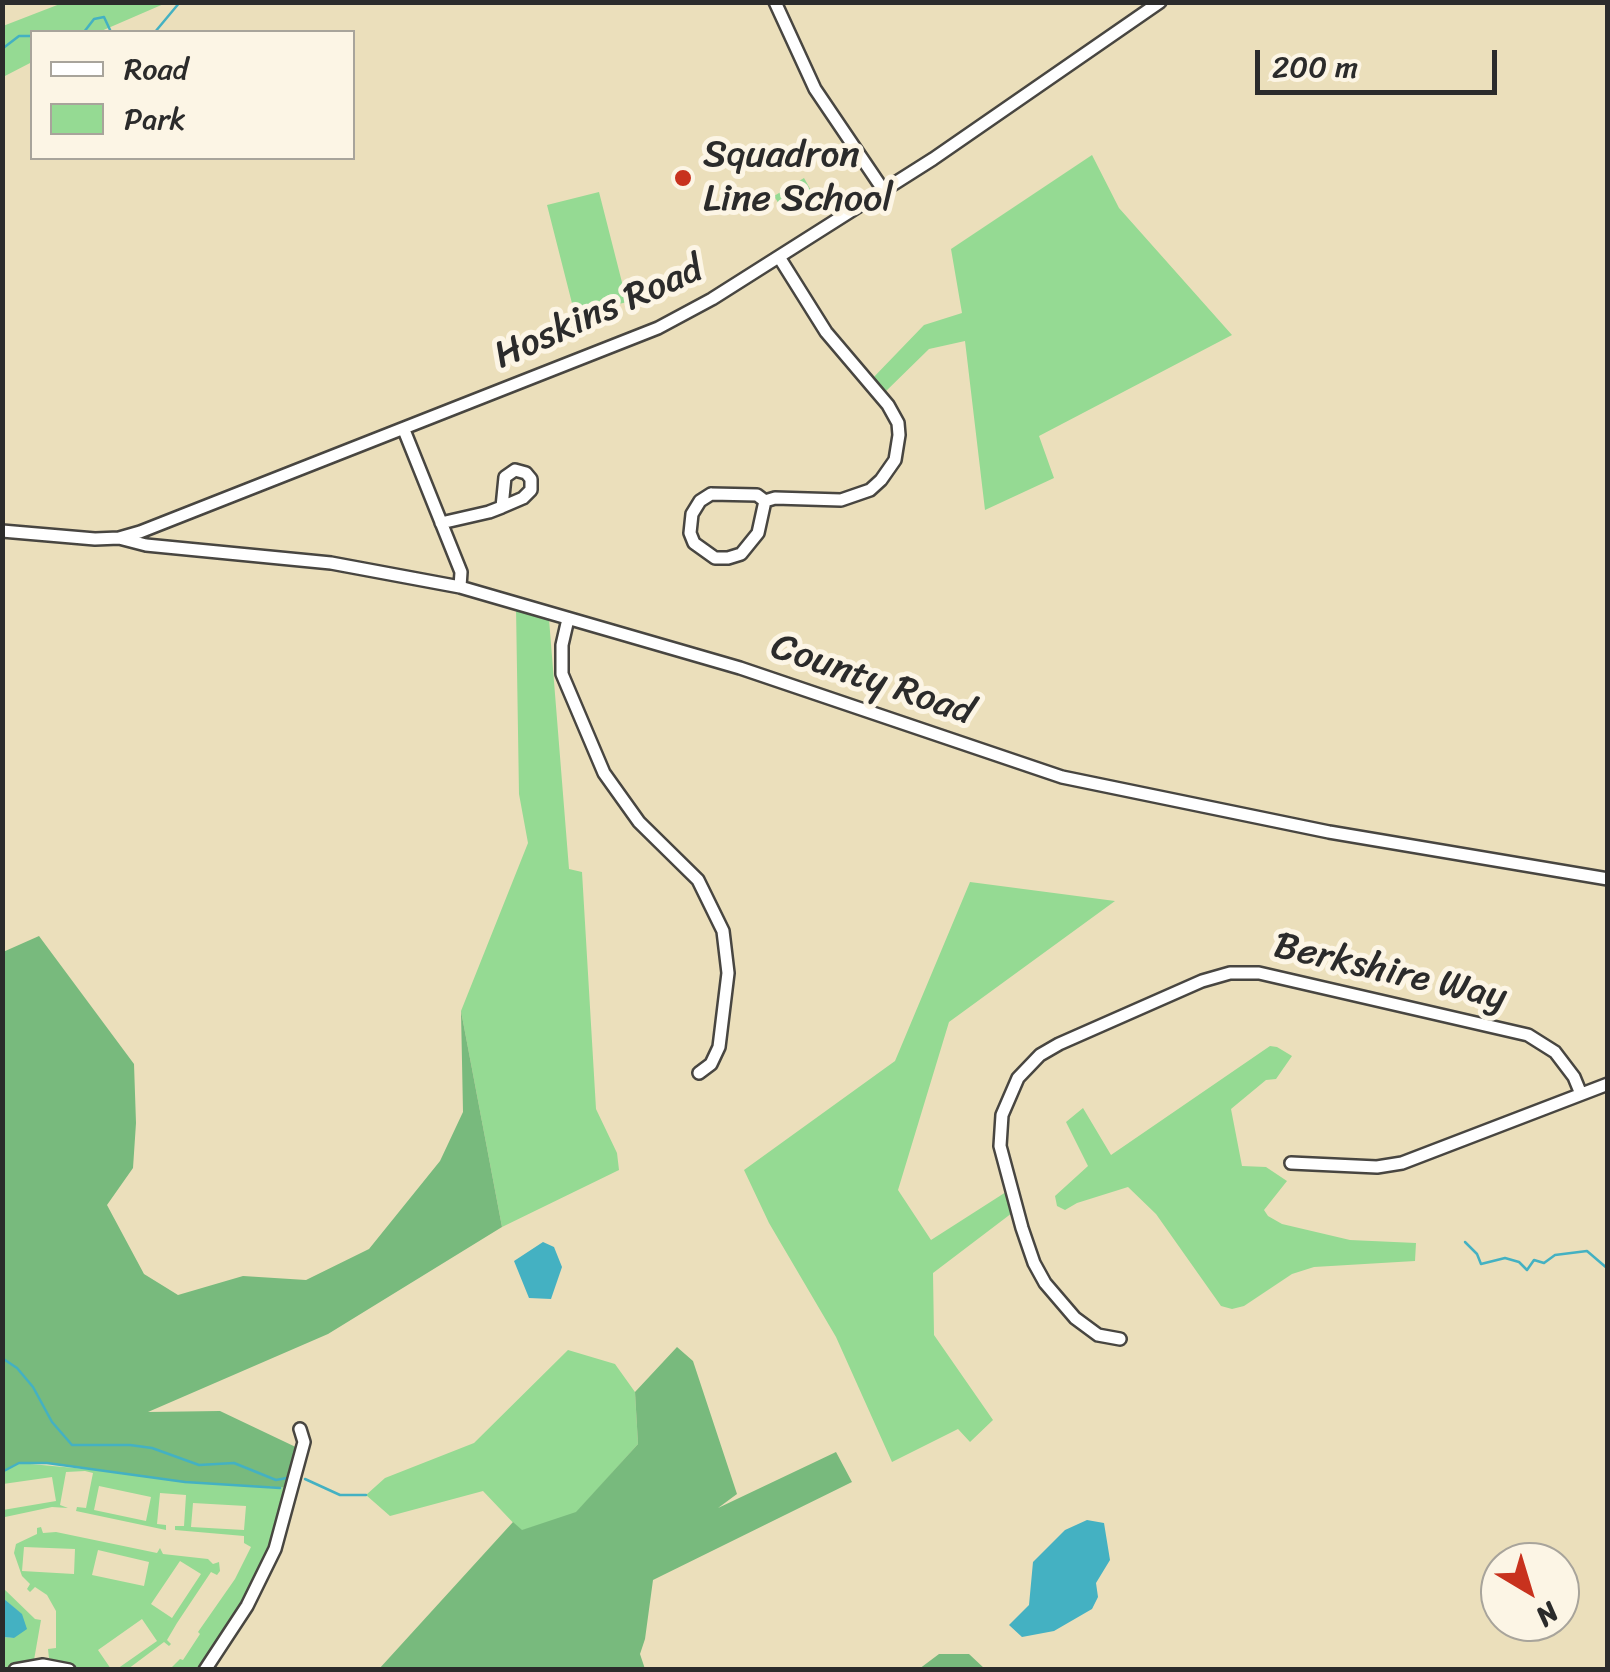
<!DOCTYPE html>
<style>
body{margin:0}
#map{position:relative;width:1610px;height:1672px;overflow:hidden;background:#ebdfbb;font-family:Sriracha,sans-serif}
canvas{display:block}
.frame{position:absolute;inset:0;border:5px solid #2b2b2b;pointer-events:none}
.legend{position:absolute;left:30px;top:30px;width:325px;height:130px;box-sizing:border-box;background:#fcf5e5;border:2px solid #a8a49b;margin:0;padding:12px 18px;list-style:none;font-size:30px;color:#2b2b2b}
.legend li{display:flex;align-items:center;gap:20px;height:50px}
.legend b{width:50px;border:2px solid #a8a49b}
.north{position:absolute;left:1480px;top:1542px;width:100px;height:100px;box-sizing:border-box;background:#fcf5e5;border:2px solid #a8a49b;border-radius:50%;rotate:142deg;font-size:28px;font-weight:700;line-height:40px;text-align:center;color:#2b2b2b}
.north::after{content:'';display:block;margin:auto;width:35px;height:45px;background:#c8321e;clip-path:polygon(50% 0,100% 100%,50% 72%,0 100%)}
.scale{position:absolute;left:1255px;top:50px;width:242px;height:45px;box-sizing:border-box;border:5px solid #2b2b2b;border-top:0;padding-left:12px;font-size:30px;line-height:35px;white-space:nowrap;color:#2b2b2b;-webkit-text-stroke:8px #fcf5e5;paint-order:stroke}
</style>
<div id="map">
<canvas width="1610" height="1672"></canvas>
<div class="frame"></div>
<ul class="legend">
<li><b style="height:12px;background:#fff"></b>Road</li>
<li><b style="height:28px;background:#95da93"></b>Park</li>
</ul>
<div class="north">N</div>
<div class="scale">200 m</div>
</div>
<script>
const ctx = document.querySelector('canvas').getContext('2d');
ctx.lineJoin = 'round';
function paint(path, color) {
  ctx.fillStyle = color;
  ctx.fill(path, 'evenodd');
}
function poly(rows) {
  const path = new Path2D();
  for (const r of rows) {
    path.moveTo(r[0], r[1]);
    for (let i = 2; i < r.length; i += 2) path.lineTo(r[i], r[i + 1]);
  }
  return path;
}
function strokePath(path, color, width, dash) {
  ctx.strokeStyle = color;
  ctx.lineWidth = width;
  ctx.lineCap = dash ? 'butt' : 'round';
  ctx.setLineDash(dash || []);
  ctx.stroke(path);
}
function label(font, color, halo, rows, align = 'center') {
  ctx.font = font + ' Sriracha,sans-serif';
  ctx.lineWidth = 10;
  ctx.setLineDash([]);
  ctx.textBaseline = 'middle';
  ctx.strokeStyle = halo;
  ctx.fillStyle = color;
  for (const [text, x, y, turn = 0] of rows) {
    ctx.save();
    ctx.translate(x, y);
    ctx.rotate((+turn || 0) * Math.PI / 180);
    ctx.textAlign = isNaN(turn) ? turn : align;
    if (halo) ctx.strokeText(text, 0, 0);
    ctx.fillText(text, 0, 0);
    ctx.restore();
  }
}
paint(poly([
 [65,2,166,2,166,3,99,32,32,32,32,62,3,77,3,26],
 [1092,155,1119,208,1232,335,1039,436,1054,478,985,510,965,341,929,349,882,395,870,381,924,325,962,313,951,249],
 [804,178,813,194,784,212,774,196],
 [599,192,627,302,575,315,547,205],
 [516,607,549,619,569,869,582,872,596,1109,617,1153,619,1170,502,1227,461,1011,528,843,519,794],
 [970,882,1115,901,949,1022,898,1190,931,1240,1006,1192,1012,1213,933,1273,934,1335,993,1420,970,1442,958,1429,892,1462,836,1337,769,1223,744,1170,895,1061],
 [1270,1046,1277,1047,1292,1056,1276,1079,1266,1080,1231,1109,1242,1166,1266,1167,1287,1181,1264,1210,1268,1216,1282,1224,1350,1240,1416,1243,1415,1261,1314,1267,1292,1274,1244,1306,1232,1309,1221,1306,1156,1214,1128,1187,1077,1203,1065,1210,1057,1206,1055,1196,1088,1166,1066,1122,1083,1108,1111,1155],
 [568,1350,615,1364,635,1392,638,1444,576,1513,521,1531,483,1491,390,1516,366,1495,385,1478,474,1443],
 [19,1463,131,1473,185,1482,292,1488,253,1586,199,1669,169,1670,180,1659,183,1660,200,1634,198,1632,235,1579,251,1547,244,1543,244,1536,175,1530,175,1526,184,1526,186,1495,160,1493,157,1524,166,1525,166,1530,76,1511,77,1507,86,1508,93,1473,85,1471,66,1472,60,1505,68,1508,52,1507,5,1517,3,1510,56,1501,52,1477,3,1484,3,1472],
 [99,1486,151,1497,146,1521,94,1510],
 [193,1503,246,1506,244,1530,191,1527],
 [41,1527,43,1533,56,1532,157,1553,160,1548,163,1554,208,1559,213,1564,219,1562,220,1571,217,1575,211,1572,177,1623,167,1640,171,1644,169,1646,164,1642,128,1669,117,1669,157,1641,142,1619,98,1650,111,1669,80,1669,49,1658,48,1649,56,1648,56,1611,47,1595,35,1587,30,1592,27,1589,30,1584,22,1576,14,1553,16,1544,37,1534,37,1528],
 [24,1547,75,1549,74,1574,22,1571],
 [98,1550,149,1562,144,1586,92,1575],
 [180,1561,201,1574,172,1618,151,1604],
 [2,1587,35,1619,41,1620,34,1660,3,1669,3,1637,14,1638,21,1614,3,1598]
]), '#95da93');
paint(poly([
 [39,936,134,1064,136,1123,133,1168,107,1205,144,1274,178,1295,243,1276,306,1280,369,1249,440,1161,463,1112,461,1011,502,1227,328,1334,148,1412,220,1411,302,1450,292,1488,185,1482,47,1463,19,1463,3,1472,3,952],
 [677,1347,693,1361,737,1494,718,1508,836,1452,852,1482,653,1580,645,1639,640,1654,645,1669,379,1669,513,1522,522,1530,576,1512,638,1444,635,1392],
 [939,1654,969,1654,985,1669,919,1669]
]), '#78ba7d');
paint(poly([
 [543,1242,554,1247,562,1267,551,1299,529,1298,514,1261],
 [1087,1520,1104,1523,1110,1560,1096,1583,1098,1597,1092,1609,1054,1631,1022,1637,1009,1625,1029,1605,1033,1562,1065,1530],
 [3,1598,22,1614,27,1629,14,1638,3,1637]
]), '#44b1c2');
strokePath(poly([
 [42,32,43,32],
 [84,32,94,19,104,17,111,32],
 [155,32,180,2],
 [2,49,19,36,32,36],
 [1465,1242,1477,1254,1481,1264,1505,1258,1519,1262,1527,1270,1534,1260,1544,1263,1555,1255,1587,1251,1608,1269],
 [2,1358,17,1368,33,1387,52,1422,72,1445,130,1445,152,1448,199,1465,234,1463,276,1480,287,1478],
 [2,1472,19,1463,47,1463,185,1482,280,1488],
 [305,1479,340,1495,366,1495]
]), '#44b1c2', 2.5);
const minor = poly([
 [775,2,815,89,884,191],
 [404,430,461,572,460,587],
 [711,494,757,495,765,501,758,533,741,554,728,558,715,558,694,543,690,533,692,514,700,501,711,494],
 [765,501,775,498,841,500,870,490,881,480,895,460,899,435,898,423,888,405,826,332,779,257],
 [441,523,489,512,502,507,523,498,531,490,531,479,526,473,515,470,505,477,502,507],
 [2,531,95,539,119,538,140,532,658,328,712,299,933,159,1160,2],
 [119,538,146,545,331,563,460,587,740,668,1062,777,1329,832,1608,879],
 [568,619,562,645,562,674,604,773,639,822,698,880,723,931,728,973,719,1047,711,1064,699,1073],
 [1291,1163,1377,1167,1402,1163,1608,1084],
 [1120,1339,1098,1335,1075,1318,1045,1283,1034,1263,1022,1228,1000,1146,1002,1115,1018,1078,1040,1055,1059,1044,1202,981,1230,973,1259,973,1528,1035,1555,1052,1574,1077,1581,1094],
 [15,1670,43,1665,69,1670],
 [205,1670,247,1606,275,1549,304,1442,300,1429]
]);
strokePath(minor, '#484641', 16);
strokePath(minor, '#fff', 11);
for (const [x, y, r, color] of [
 [683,178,10,"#c8321e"]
]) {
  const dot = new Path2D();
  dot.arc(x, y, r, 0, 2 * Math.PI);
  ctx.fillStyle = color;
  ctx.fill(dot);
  strokePath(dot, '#fcf5e5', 4);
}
label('38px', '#2b2b2b', '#fcf5e5', [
 ["Squadron",703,156],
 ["Line School",703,200]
], 'left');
label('38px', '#2b2b2b', '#fcf5e5', [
 ["Hoskins Road",599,314,-24],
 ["County Road",872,681,19],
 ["Berkshire Way",1390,973,13]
]);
</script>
